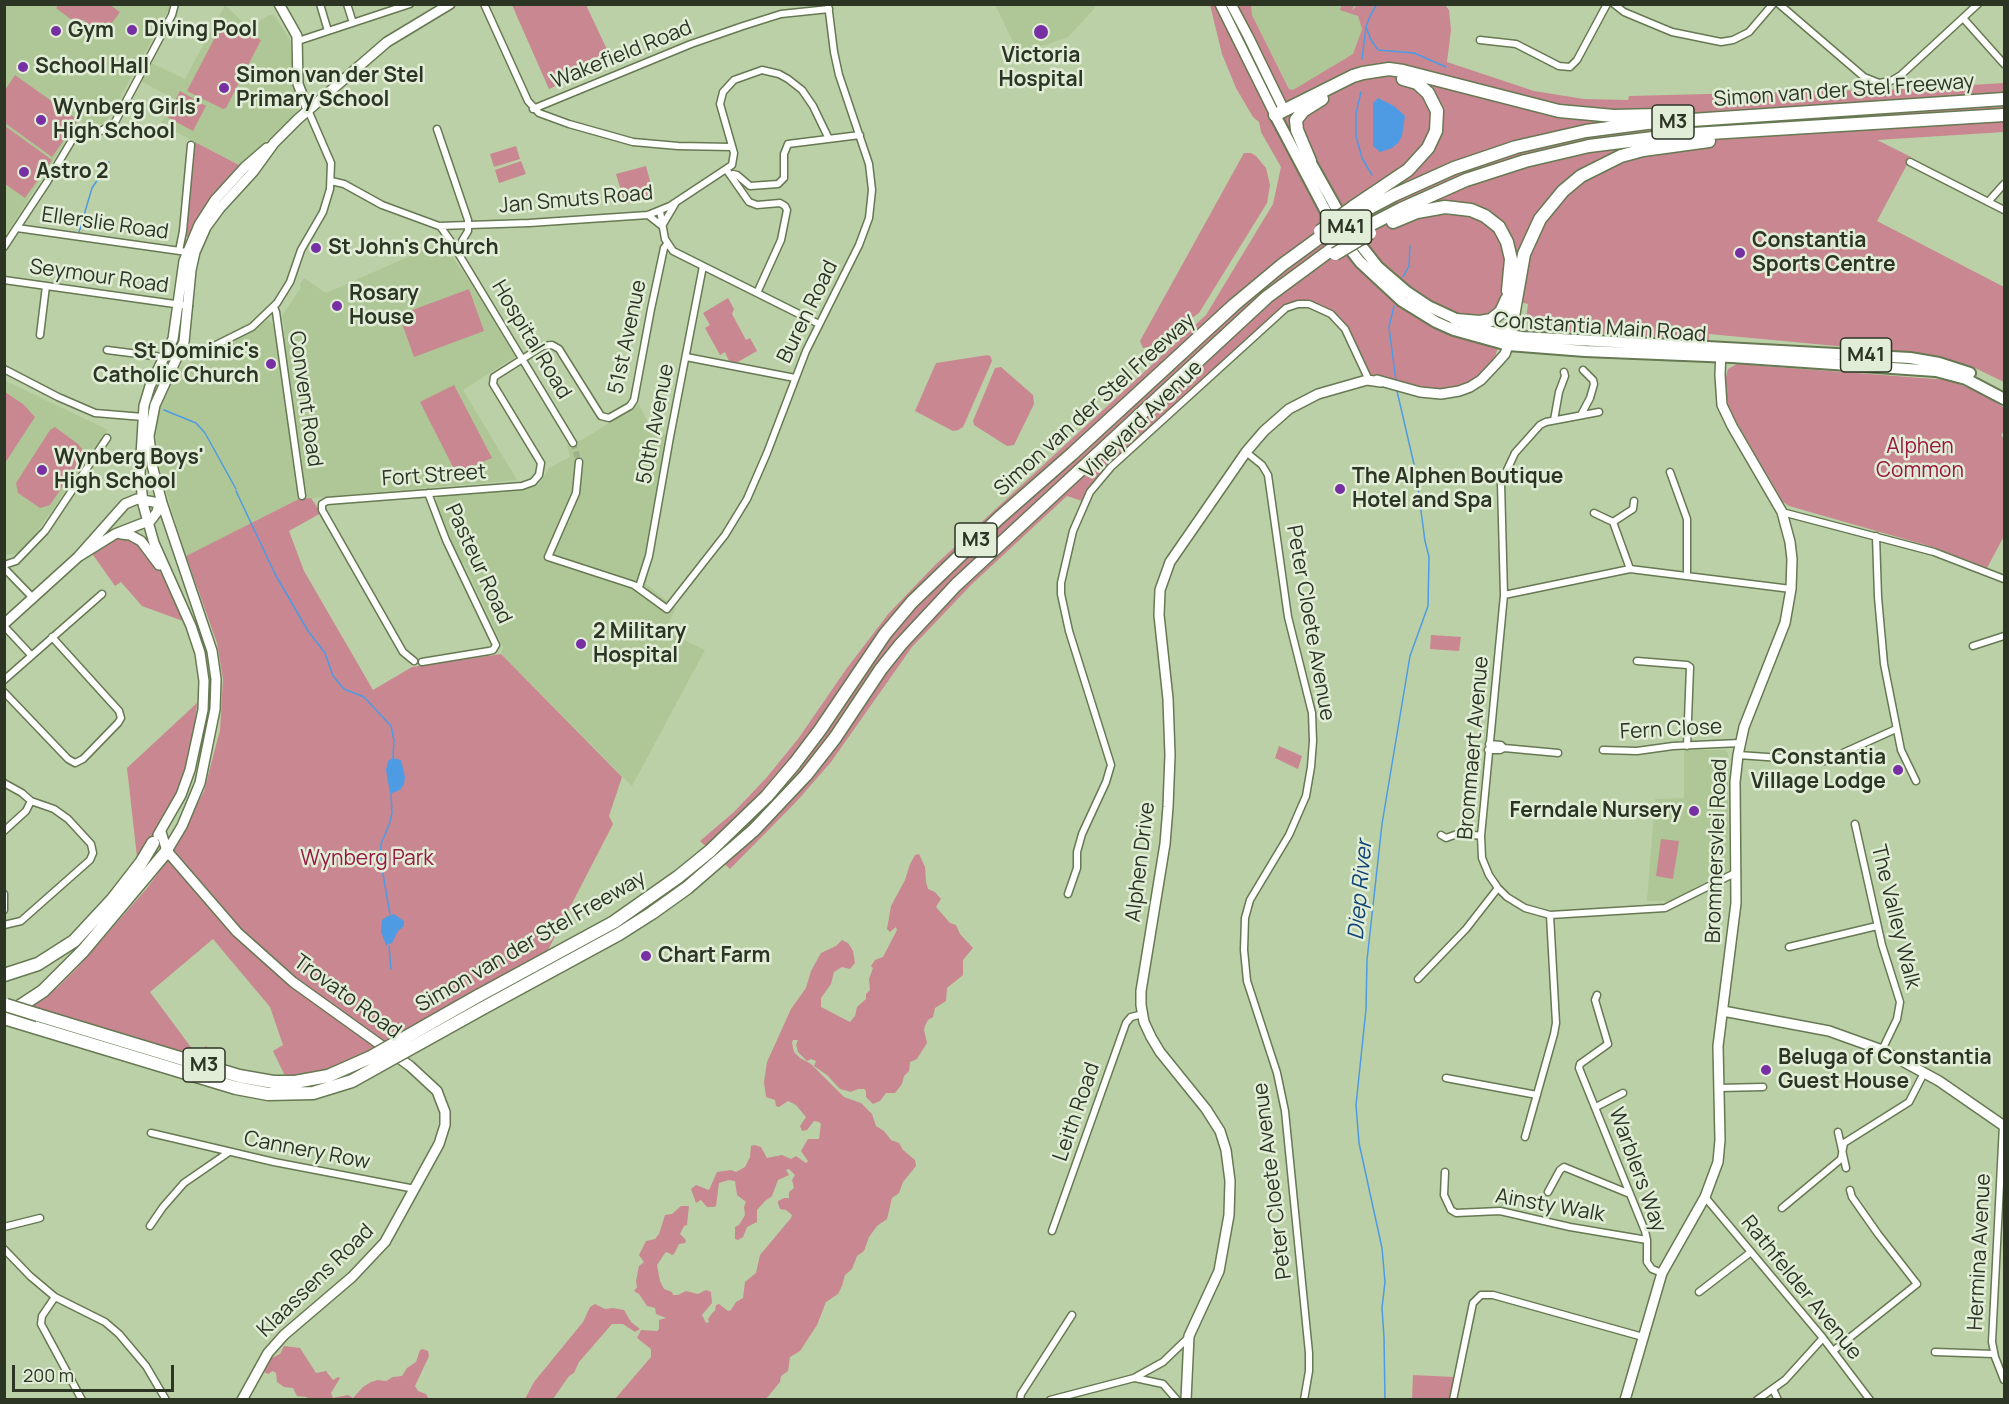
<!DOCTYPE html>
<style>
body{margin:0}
#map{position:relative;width:2009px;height:1404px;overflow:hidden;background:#bbd0a6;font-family:Manrope,sans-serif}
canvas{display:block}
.frame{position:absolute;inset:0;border:6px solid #2c3424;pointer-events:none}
.scale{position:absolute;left:12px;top:1365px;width:162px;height:27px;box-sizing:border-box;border:3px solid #2c3424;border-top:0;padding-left:8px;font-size:18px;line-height:21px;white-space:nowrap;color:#2c3424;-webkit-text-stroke:4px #e2edd7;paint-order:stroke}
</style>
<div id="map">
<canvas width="2009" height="1404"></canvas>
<div class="frame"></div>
<div class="scale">200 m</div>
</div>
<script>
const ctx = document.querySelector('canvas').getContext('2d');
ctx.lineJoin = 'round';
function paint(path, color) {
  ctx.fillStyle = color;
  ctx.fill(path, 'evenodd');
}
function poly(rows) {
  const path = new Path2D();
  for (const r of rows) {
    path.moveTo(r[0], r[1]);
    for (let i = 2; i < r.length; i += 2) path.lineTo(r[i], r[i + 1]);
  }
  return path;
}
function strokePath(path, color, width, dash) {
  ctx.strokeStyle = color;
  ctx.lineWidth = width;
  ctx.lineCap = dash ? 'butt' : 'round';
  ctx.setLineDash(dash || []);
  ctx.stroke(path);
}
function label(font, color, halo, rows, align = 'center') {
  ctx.font = font + ' Manrope,sans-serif';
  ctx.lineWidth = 5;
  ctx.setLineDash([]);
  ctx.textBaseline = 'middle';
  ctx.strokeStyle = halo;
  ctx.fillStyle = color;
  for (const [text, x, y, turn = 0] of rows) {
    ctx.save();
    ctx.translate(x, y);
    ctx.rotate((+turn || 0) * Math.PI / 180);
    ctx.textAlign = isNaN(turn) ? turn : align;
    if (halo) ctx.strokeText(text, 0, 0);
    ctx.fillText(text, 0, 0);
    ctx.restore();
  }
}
paint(poly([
 [4,5,169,5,169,9,107,121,102,124,85,124,79,120,5,236],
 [225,5,249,28,269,15,274,15,290,40,294,84,301,104,298,111,240,165,161,124,174,99,141,81,151,63,185,79],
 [995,5,1096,5,1094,9,1068,37,1019,54],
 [1251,5,1357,5,1351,13,1358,16,1362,29,1353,54,1294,90,1290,90,1252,15],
 [442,242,476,291,515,357,463,390,517,480,300,499,186,556,158,464,156,446,157,417,164,395,179,368,245,335,268,320,273,324,276,343,283,342,284,326,282,316,301,287,300,284,304,278,326,293],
 [4,380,108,430,34,536,19,553,5,555],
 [639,404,650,427,668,436,650,535,654,537,646,584,676,608,665,631,705,650,632,786,501,654,503,647,464,563,461,563,436,505,437,496,524,490,539,484,549,468,570,457,567,444,582,440],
 [1684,750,1725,750,1728,753,1729,869,1670,901,1647,901,1655,799,1684,798]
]), '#afc796');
paint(poly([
 [59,4,110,5,120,12,103,35,83,20,80,20,77,24,56,8],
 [1342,4,1354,5,1352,11,1357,5,1445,5,1449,10,1451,30,1447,62,1534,91,1584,99,1628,100,1629,96,1904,89,2004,83,2004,132,1877,140,1911,157,1877,221,2004,287,2004,382,1973,367,1940,358,1911,353,1709,334,1709,340,1539,330,1526,319,1528,304,1507,299,1486,322,1499,344,1491,370,1483,377,1449,393,1368,377,1341,323,1316,306,1293,305,1111,467,1085,502,1067,496,972,584,912,647,831,762,797,801,730,869,700,841,734,812,767,777,798,739,847,668,889,613,935,565,1206,315,1273,204,1281,167,1261,132,1259,122,1253,117,1236,88,1222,54,1210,5,1251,5,1252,15,1289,89,1293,90,1353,54,1362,29,1358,16,1340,10],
 [512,5,586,5,612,60,549,89],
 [224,20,261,40,226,108,223,109,187,91],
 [15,75,78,120,52,157,5,123,5,90],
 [180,91,206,106,193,131,167,117],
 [5,126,52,160,25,198,5,184],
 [195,142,241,166,209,200,188,237,186,236],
 [516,146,520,159,494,167,490,154],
 [1244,153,1251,153,1256,156,1266,168,1270,185,1267,203,1199,313,1149,347,1143,348,1140,341],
 [521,161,526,174,499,183,495,170],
 [646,166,654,196,625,204,616,174],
 [469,289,484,331,414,357,399,315],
 [728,298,734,309,732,314,746,340,750,338,757,351,736,363,729,361,725,352,720,355,705,328,710,325,703,313],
 [988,355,991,357,992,361,963,427,958,430,953,431,915,411,936,363],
 [1737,364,1948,380,1985,394,2004,408,2004,431,2001,435,2004,439,2004,536,1987,568,1936,548,1789,506,1783,502,1729,409,1726,392,1726,377,1728,369],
 [1001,367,1033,395,1034,404,1014,445,1007,446,974,425,973,421,995,368],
 [454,385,492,458,456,473,420,402],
 [5,392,23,404,35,417,5,463],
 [55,427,78,444,82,449,83,456,50,505,40,508,18,493,16,483,50,430],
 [311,498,321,513,289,531,304,571,373,690,412,667,501,654,622,777,609,816,613,824,548,950,546,953,362,1055,335,1067,308,1074,285,1076,273,1051,283,1045,270,1007,213,939,150,992,196,1054,206,1046,219,1060,215,1063,30,1008,58,987,78,967,147,888,168,860,204,791,220,730,223,679,217,643,186,556,299,499],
 [121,536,135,540,157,566,176,603,183,621,142,606,121,582,115,586,91,552],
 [1431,635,1461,637,1459,651,1430,649],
 [197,703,194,735,184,776,158,829,137,857,127,768],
 [1279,746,1302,756,1298,769,1275,758],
 [1661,839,1679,841,1673,879,1656,876],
 [919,854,925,867,926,882,928,889,935,892,941,899,936,907,950,923,956,925,960,934,973,948,963,960,963,975,947,988,946,1001,935,1008,933,1017,928,1020,925,1026,924,1030,927,1043,917,1059,910,1062,909,1071,904,1076,902,1084,895,1093,886,1093,880,1101,873,1104,866,1097,866,1091,864,1089,858,1089,851,1092,840,1089,827,1075,814,1066,816,1061,811,1059,807,1061,798,1052,796,1045,798,1040,793,1040,792,1043,794,1052,800,1058,811,1064,844,1097,861,1103,872,1114,876,1126,884,1131,891,1140,899,1143,903,1150,915,1160,916,1166,903,1182,899,1193,892,1198,887,1219,877,1226,869,1237,864,1251,857,1256,852,1269,845,1275,842,1286,838,1294,826,1302,817,1325,800,1351,790,1357,788,1371,781,1376,780,1382,766,1399,615,1399,651,1357,651,1349,637,1338,641,1330,657,1331,659,1329,659,1320,666,1318,656,1314,655,1308,647,1306,639,1294,634,1291,637,1287,636,1281,639,1266,644,1262,639,1255,646,1241,655,1239,659,1234,665,1215,672,1214,681,1206,689,1206,687,1225,684,1226,680,1234,686,1240,685,1243,679,1244,674,1254,672,1255,667,1252,665,1253,657,1265,660,1281,664,1289,672,1292,673,1295,678,1295,686,1291,698,1294,706,1290,711,1292,712,1303,702,1315,706,1323,709,1322,708,1319,713,1312,715,1311,716,1305,719,1304,728,1311,731,1310,736,1302,743,1298,745,1282,756,1273,760,1255,791,1218,792,1215,786,1210,780,1209,778,1203,778,1201,784,1198,789,1198,789,1192,794,1188,792,1180,795,1175,789,1169,786,1170,789,1175,778,1180,772,1196,765,1201,757,1210,757,1222,747,1227,743,1237,738,1240,735,1239,735,1227,739,1225,745,1215,744,1207,746,1202,737,1195,735,1181,729,1180,719,1183,716,1206,713,1207,707,1207,701,1200,696,1203,691,1189,696,1185,709,1190,717,1172,731,1170,736,1172,745,1167,750,1157,751,1146,754,1145,761,1147,767,1158,782,1155,791,1159,796,1156,806,1163,808,1161,801,1151,808,1139,819,1139,821,1124,819,1122,814,1121,807,1130,802,1131,800,1126,806,1117,796,1105,788,1101,779,1107,776,1106,775,1100,766,1097,764,1082,767,1062,791,1009,806,988,811,971,821,953,836,946,842,940,848,943,853,951,855,963,850,969,842,967,834,972,831,984,821,998,821,1007,850,1022,855,1016,857,1007,866,999,866,994,870,990,869,979,873,968,871,966,875,960,883,957,897,930,896,927,890,932,887,929,891,906,905,880,910,864,915,855],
 [595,1304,605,1309,613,1308,624,1310,631,1322,640,1329,635,1332,623,1324,612,1324,579,1362,574,1373,569,1376,553,1399,525,1399,534,1382,583,1322,590,1307],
 [284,1346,300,1348,316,1373,326,1371,333,1380,338,1377,340,1378,331,1393,333,1398,348,1395,353,1398,363,1387,371,1382,378,1380,386,1381,393,1377,402,1376,407,1368,416,1362,420,1350,423,1349,428,1351,429,1356,415,1386,418,1391,426,1394,429,1399,310,1399,306,1397,297,1396,293,1388,284,1387,277,1382,276,1373,273,1371,268,1374,262,1371,269,1359,280,1354],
 [1413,1375,1454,1377,1450,1399,1412,1399]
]), '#c98791');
paint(poly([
 [1378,98,1394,106,1405,116,1402,136,1398,143,1392,148,1380,152,1373,146,1373,103],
 [393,758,401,760,405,777,404,784,400,790,392,793,390,793,386,770,388,761],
 [394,914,404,921,404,926,398,931,392,943,386,945,381,932,382,920,386,917]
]), '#4e9be3');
strokePath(poly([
 [1366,27,1371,40,1378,50,1414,53,1446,67],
 [1362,59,1366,27,1370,16,1377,4],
 [1361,92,1356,113,1356,136,1362,158,1372,175],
 [79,232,92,188,109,162],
 [1403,277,1409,266,1410,246],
 [1394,306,1389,327,1396,381],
 [164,410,196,423,205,433,236,489],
 [236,491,275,574,308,631,325,653,333,676,344,689,364,697,391,726,394,740,393,758],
 [390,914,380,857,381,844,389,825,392,813,391,793],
 [389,946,391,969],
 [1385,1400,1384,1337,1382,1308,1385,1282,1382,1248,1359,1143,1356,1105,1366,1009,1367,960,1382,824,1410,656,1428,606,1429,557,1425,541,1416,473,1397,391]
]), '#4e9be3', 1.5);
strokePath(poly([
 [573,443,579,462]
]), '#9eb18c', 6, [6, 3]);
const street = poly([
 [320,4,328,31],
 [347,4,353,23],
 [484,4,528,101,539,113,569,124,633,142,678,146,732,147],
 [1614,4,1624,12,1672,32,1721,42,1733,40,1749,32,1773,4],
 [1779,4,1864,77,1879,83,1891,81,1901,75,1978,4],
 [1963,18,2004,64],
 [1480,40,1516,44,1559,66,1570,67,1577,60,1607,4],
 [298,41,410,4],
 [533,109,691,44,743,26,781,14,829,9],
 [437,129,468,220,468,231,462,241,460,256],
 [1910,162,2004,210],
 [726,169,749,202,757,205,780,203,785,206,787,210,781,240,757,293],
 [730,175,733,174,737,175,750,186,778,184,784,178,784,154,788,144,860,135],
 [331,181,344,184,382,205,439,226,529,223,648,215,670,206,732,165,734,153,720,104,723,92,734,80,762,70,779,74,788,79,802,90,813,106,828,137],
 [1988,202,2004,184],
 [660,211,665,239,673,251,819,324],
 [648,215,662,226,675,204],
 [440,226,452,243,573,443],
 [17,228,187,252],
 [4,247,47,182,75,135,80,132,101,131,115,122,172,15,175,4],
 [179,251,183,231,191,145],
 [4,280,189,306],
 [274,307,276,312,302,496],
 [40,335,46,286],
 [107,350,162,357,200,353,252,327,277,303,290,282,301,250,323,212,330,189,331,163,308,110],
 [686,357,795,378],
 [4,369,58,397,95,413,143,417],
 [1599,412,1546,422,1540,425,1515,453,1501,483,1504,595,1481,836,1482,858,1489,875,1498,888,1507,897,1525,908,1550,915,1665,908,1737,872],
 [1581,415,1590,398,1594,384,1593,380,1583,370],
 [1554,420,1559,392,1565,376,1564,372],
 [1246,452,1262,465,1268,475,1288,617,1312,713,1313,741,1311,767,1306,796,1289,835,1250,900,1245,918,1244,950,1247,981,1277,1073,1285,1111,1309,1353,1309,1371,1304,1400],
 [579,462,576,493,548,557,634,585,667,609,725,535,747,499,767,453,806,351,859,245,869,218,872,190,869,164,839,75,834,52,828,4],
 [1670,472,1687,519,1687,575],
 [1782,512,1934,552,2004,579],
 [1594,513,1613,522,1630,569],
 [1613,522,1633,509,1634,501],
 [1876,536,1878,597,1884,664,1901,750,1916,781],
 [4,565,16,561,45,531,107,438],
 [4,568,33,598],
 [639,587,649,556,670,437,703,266],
 [1504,595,1630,569,1791,589],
 [4,626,31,655],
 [1973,646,2004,636],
 [414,661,403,652,322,510,322,504,327,501,522,486,533,482,539,475,541,463,493,384,494,377,543,346,552,345,559,349,601,416,609,418,630,406,634,400,651,309,664,248,667,244],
 [1637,661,1687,665,1690,667,1687,746],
 [422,662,489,651,493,650,496,645,446,540,428,493],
 [4,680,102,594],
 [4,692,68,759,75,763,83,759,118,723,121,718,119,711,52,637],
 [1489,744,1501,745,1504,748],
 [1488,750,1500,750,1504,748,1558,753],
 [1603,750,1637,751,1673,746,1740,743],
 [1738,755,1825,761,1896,729],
 [4,783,22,793,31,801,54,809,68,819,91,844,93,853,90,860,21,921,4,925],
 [1855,824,1882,945,1900,1002,1897,1019,1882,1050],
 [4,831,26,811,31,801],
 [1441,835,1446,838,1460,833,1481,836],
 [4,894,4,910],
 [1068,894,1077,868,1077,852,1082,834,1106,782,1111,765,1069,631,1061,594,1061,583,1073,531,1090,492,1111,467,1286,308,1298,304,1309,304,1331,314,1345,329,1367,376],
 [1789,947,1877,926],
 [1418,979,1466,929,1498,888],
 [1597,995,1595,1000,1608,1044,1580,1064,1579,1068,1645,1231,1647,1240,1647,1262,1652,1269,1662,1273],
 [1446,1078,1537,1095],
 [1718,1088,1763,1087],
 [1596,1107,1623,1093],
 [2003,1125,1992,1342,1995,1357,2004,1380],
 [1838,1132,1846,1168],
 [151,1133,274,1162,415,1189],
 [1525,1137,1554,1034,1556,1023,1550,915],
 [1445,1172,1444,1195,1451,1210,1456,1213,1500,1211,1570,1227,1647,1240],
 [1548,1192,1560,1170,1564,1167,1630,1194],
 [1705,1197,1823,1338,1870,1400],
 [1782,1208,1841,1159,1844,1143,1909,1102,1924,1073],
 [150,1226,163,1207,184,1183,229,1152],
 [4,1227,40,1218],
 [1052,1231,1126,1023,1131,1017,1143,1014],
 [4,1249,30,1276,55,1297,105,1322,119,1334,146,1366,166,1400],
 [1699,1292,1751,1252],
 [55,1297,42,1316,41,1324,82,1400],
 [1833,1351,1917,1284,1878,1234,1852,1197,1850,1190],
 [1935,1352,1994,1354],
 [1135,1378,1163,1384,1177,1400],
 [1773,1389,1778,1400],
 [1020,1400,1021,1394,1072,1315],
 [1050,1400,1134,1378,1163,1362,1189,1337],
 [1453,1400,1473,1303,1481,1295,1493,1295,1643,1337],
 [1757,1400,1785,1380,1823,1338]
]);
const secondary = poly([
 [279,4,297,36,298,84,308,110],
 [1220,4,1275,115],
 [1231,4,1248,36,1284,110],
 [1377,380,1420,392,1441,394,1459,391,1470,387,1481,380,1497,363,1505,354,1508,345],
 [121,534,130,535,141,541,159,565],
 [4,624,78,557,125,504,137,499,159,503,157,512,151,520,115,534,78,557],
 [161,832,167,851,237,932,293,982,410,1066,437,1091,445,1112,445,1125,439,1144,385,1242,352,1277,284,1335,268,1353,242,1400],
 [158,835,181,795,190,770,203,710,204,681,200,653,191,626,154,543,143,504,140,473,144,406,150,386,173,339,184,261,199,225,215,200,245,167,267,148],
 [167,851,182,826,200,783,215,709,216,679,212,651,162,503,152,465,149,436,155,405,184,342,191,270,195,252,206,227,220,208,253,172,274,143,298,119,387,42,450,4],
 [1723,1011,1829,1031,1882,1050,1939,1081,2004,1126],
 [1186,1400,1189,1336,1219,1271,1229,1215,1230,1181,1226,1150,1220,1131,1206,1109,1160,1052,1151,1037,1144,1022,1141,1005,1141,991,1165,844,1168,807,1170,755,1168,699,1159,615,1160,590,1170,562,1246,452,1264,431,1289,409,1318,394,1367,380,1381,382],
 [1625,1400,1662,1273,1705,1197,1718,1162,1720,1140,1718,1046,1736,903,1735,782,1738,755,1744,727,1785,623,1791,589,1792,559,1790,542,1782,512,1732,426,1722,405,1720,375,1721,350]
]);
const primary = poly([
 [1275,115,1324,208,1339,235,1360,262,1402,301,1436,322,1454,330,1508,345,1585,351,1732,357,1936,371,1966,379,2004,399],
 [1307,156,1348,229,1378,267,1407,292,1428,306,1471,326,1496,333,1522,337,1910,358,1939,363,1970,373]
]);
const highway = poly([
 [1275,115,1353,76,1363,73,1389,69,1403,71,1559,111,1614,116,1658,115],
 [1310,161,1297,130,1296,120,1303,111,1322,99],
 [1353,207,1408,170,1428,148,1436,131,1437,111,1428,93,1417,83,1403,79],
 [1358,214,1394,195,1454,168,1516,147,1586,131,1647,123,2004,99],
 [1393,222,1417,212,1445,207,1471,210,1485,216,1499,227,1507,242,1511,259,1508,291],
 [1366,227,1401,209,1466,180,1525,161,1589,146,1677,135,2004,115],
 [1456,320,1480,322,1491,320,1501,312,1507,299],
 [1508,345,1524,254,1540,219,1563,191,1581,176,1621,156,1643,150,1709,141],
 [4,975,38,964,74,941,113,899,141,863,153,843],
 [478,996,614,922,678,877,710,851,767,796,795,763,820,730,885,634,912,602,999,518,1072,454,1234,305,1282,265,1323,235],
 [483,1008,619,934,652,913,687,888,754,830,806,775,835,738,881,669,901,644,956,585,1267,297,1332,249],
 [11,1012,43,991,83,951,167,851],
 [38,1015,239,1076,273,1082,295,1082,328,1076,371,1057],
 [4,1018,236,1088,268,1094,313,1093,352,1081,377,1067]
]);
strokePath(street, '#667952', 9);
strokePath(secondary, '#667952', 12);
strokePath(primary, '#667952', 14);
strokePath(highway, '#667952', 15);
strokePath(street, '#fff', 6);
strokePath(secondary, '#fff', 9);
strokePath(primary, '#fff', 10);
strokePath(highway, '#fff', 12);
const highwayBridge = poly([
 [1320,231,1353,207],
 [1335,254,1370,233],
 [6,1005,38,1015],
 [371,1057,478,996],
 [377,1067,483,1008]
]);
strokePath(highwayBridge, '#667952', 15, []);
strokePath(highwayBridge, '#fff', 12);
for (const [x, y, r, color] of [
 [132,30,6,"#7730a3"],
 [56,31,6,"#7730a3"],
 [1041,32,8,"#7730a3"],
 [23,67,6,"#7730a3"],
 [224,88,6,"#7730a3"],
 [41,120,6,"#7730a3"],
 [24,172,6,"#7730a3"],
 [316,248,6,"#7730a3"],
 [1740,253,6,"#7730a3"],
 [337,306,6,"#7730a3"],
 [271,364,6,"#7730a3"],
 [42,470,6,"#7730a3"],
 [1340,489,6,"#7730a3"],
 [581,644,6,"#7730a3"],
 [1898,770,6,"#7730a3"],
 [1694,811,6,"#7730a3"],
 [646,956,6,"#7730a3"],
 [1766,1070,6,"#7730a3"]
]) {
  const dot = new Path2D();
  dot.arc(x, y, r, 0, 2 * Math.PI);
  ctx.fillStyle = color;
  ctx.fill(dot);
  strokePath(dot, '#e2edd7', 2);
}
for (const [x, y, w] of [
 [1673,122,42],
 [1346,227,51],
 [1866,355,51],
 [976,540,42],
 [204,1065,42]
]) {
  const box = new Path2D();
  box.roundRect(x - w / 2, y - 17, w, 34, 4.5);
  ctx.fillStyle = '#e2edd7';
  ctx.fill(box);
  strokePath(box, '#2c3424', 1.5);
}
label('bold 20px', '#2c3424', null, [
 ["M3",1673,122],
 ["M41",1346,227],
 ["M41",1866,355],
 ["M3",976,540],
 ["M3",204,1065]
]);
label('bold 21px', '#2c3424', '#e2edd7', [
 ["Diving Pool",144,30],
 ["Gym",68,31],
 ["Victoria",1041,56,"center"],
 ["Hospital",1041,80,"center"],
 ["School Hall",35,67],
 ["Simon van der Stel",236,76],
 ["Primary School",236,100],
 ["Wynberg Girls'",53,108],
 ["High School",53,132],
 ["Astro 2",36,172],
 ["Constantia",1752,241],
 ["Sports Centre",1752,265],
 ["St John's Church",328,248],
 ["Rosary",349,294],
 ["House",349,318],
 ["St Dominic's",259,352,"right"],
 ["Catholic Church",259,376,"right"],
 ["Wynberg Boys'",54,458],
 ["High School",54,482],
 ["The Alphen Boutique",1352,477],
 ["Hotel and Spa",1352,501],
 ["2 Military",593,632],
 ["Hospital",593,656],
 ["Constantia",1886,758,"right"],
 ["Village Lodge",1886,782,"right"],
 ["Ferndale Nursery",1682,811,"right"],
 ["Chart Farm",658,956],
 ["Beluga of Constantia",1778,1058],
 ["Guest House",1778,1082]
], 'left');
label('21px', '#2c3424', '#e2edd7', [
 ["Wakefield Road",622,55,-22],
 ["Simon van der Stel Freeway",1844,91,-4],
 ["Jan Smuts Road",576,200,-5],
 ["Ellerslie Road",105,224,8],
 ["Seymour Road",99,277,8],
 ["Buren Road",808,312,-64],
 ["Constantia Main Road",1600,328,4],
 ["51st Avenue",628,337,-78],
 ["Hospital Road",531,340,59],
 ["Convent Road",305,399,82],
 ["Simon van der Stel Freeway",1095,405,-42],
 ["Vineyard Avenue",1142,420,-44],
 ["50th Avenue",656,424,-79],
 ["Fort Street",434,476,-4],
 ["Pasteur Road",478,564,65],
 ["Peter Cloete Avenue",1310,623,80],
 ["Fern Close",1671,730,-3],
 ["Brommaert Avenue",1474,748,-85],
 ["Brommersvlei Road",1717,851,-88],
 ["Alphen Drive",1141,862,-83],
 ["The Valley Walk",1895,917,76],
 ["Simon van der Stel Freeway",531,942,-30],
 ["Trovato Road",347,997,36],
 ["Leith Road",1077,1112,-71],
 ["Cannery Row",307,1151,11],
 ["Warblers Way",1637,1170,70],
 ["Peter Cloete Avenue",1273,1181,-97],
 ["Ainsty Walk",1550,1206,10],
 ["Hermina Avenue",1980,1252,-87],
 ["Klaassens Road",316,1281,-44],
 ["Rathfelder Avenue",1801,1288,51]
]);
label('21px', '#981841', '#e2edd7', [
 ["Alphen",1920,447],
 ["Common",1920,471],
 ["Wynberg Park",367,859]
]);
label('italic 22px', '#104777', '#e2edd7', [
 ["Diep River",1361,890,-85]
]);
</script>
